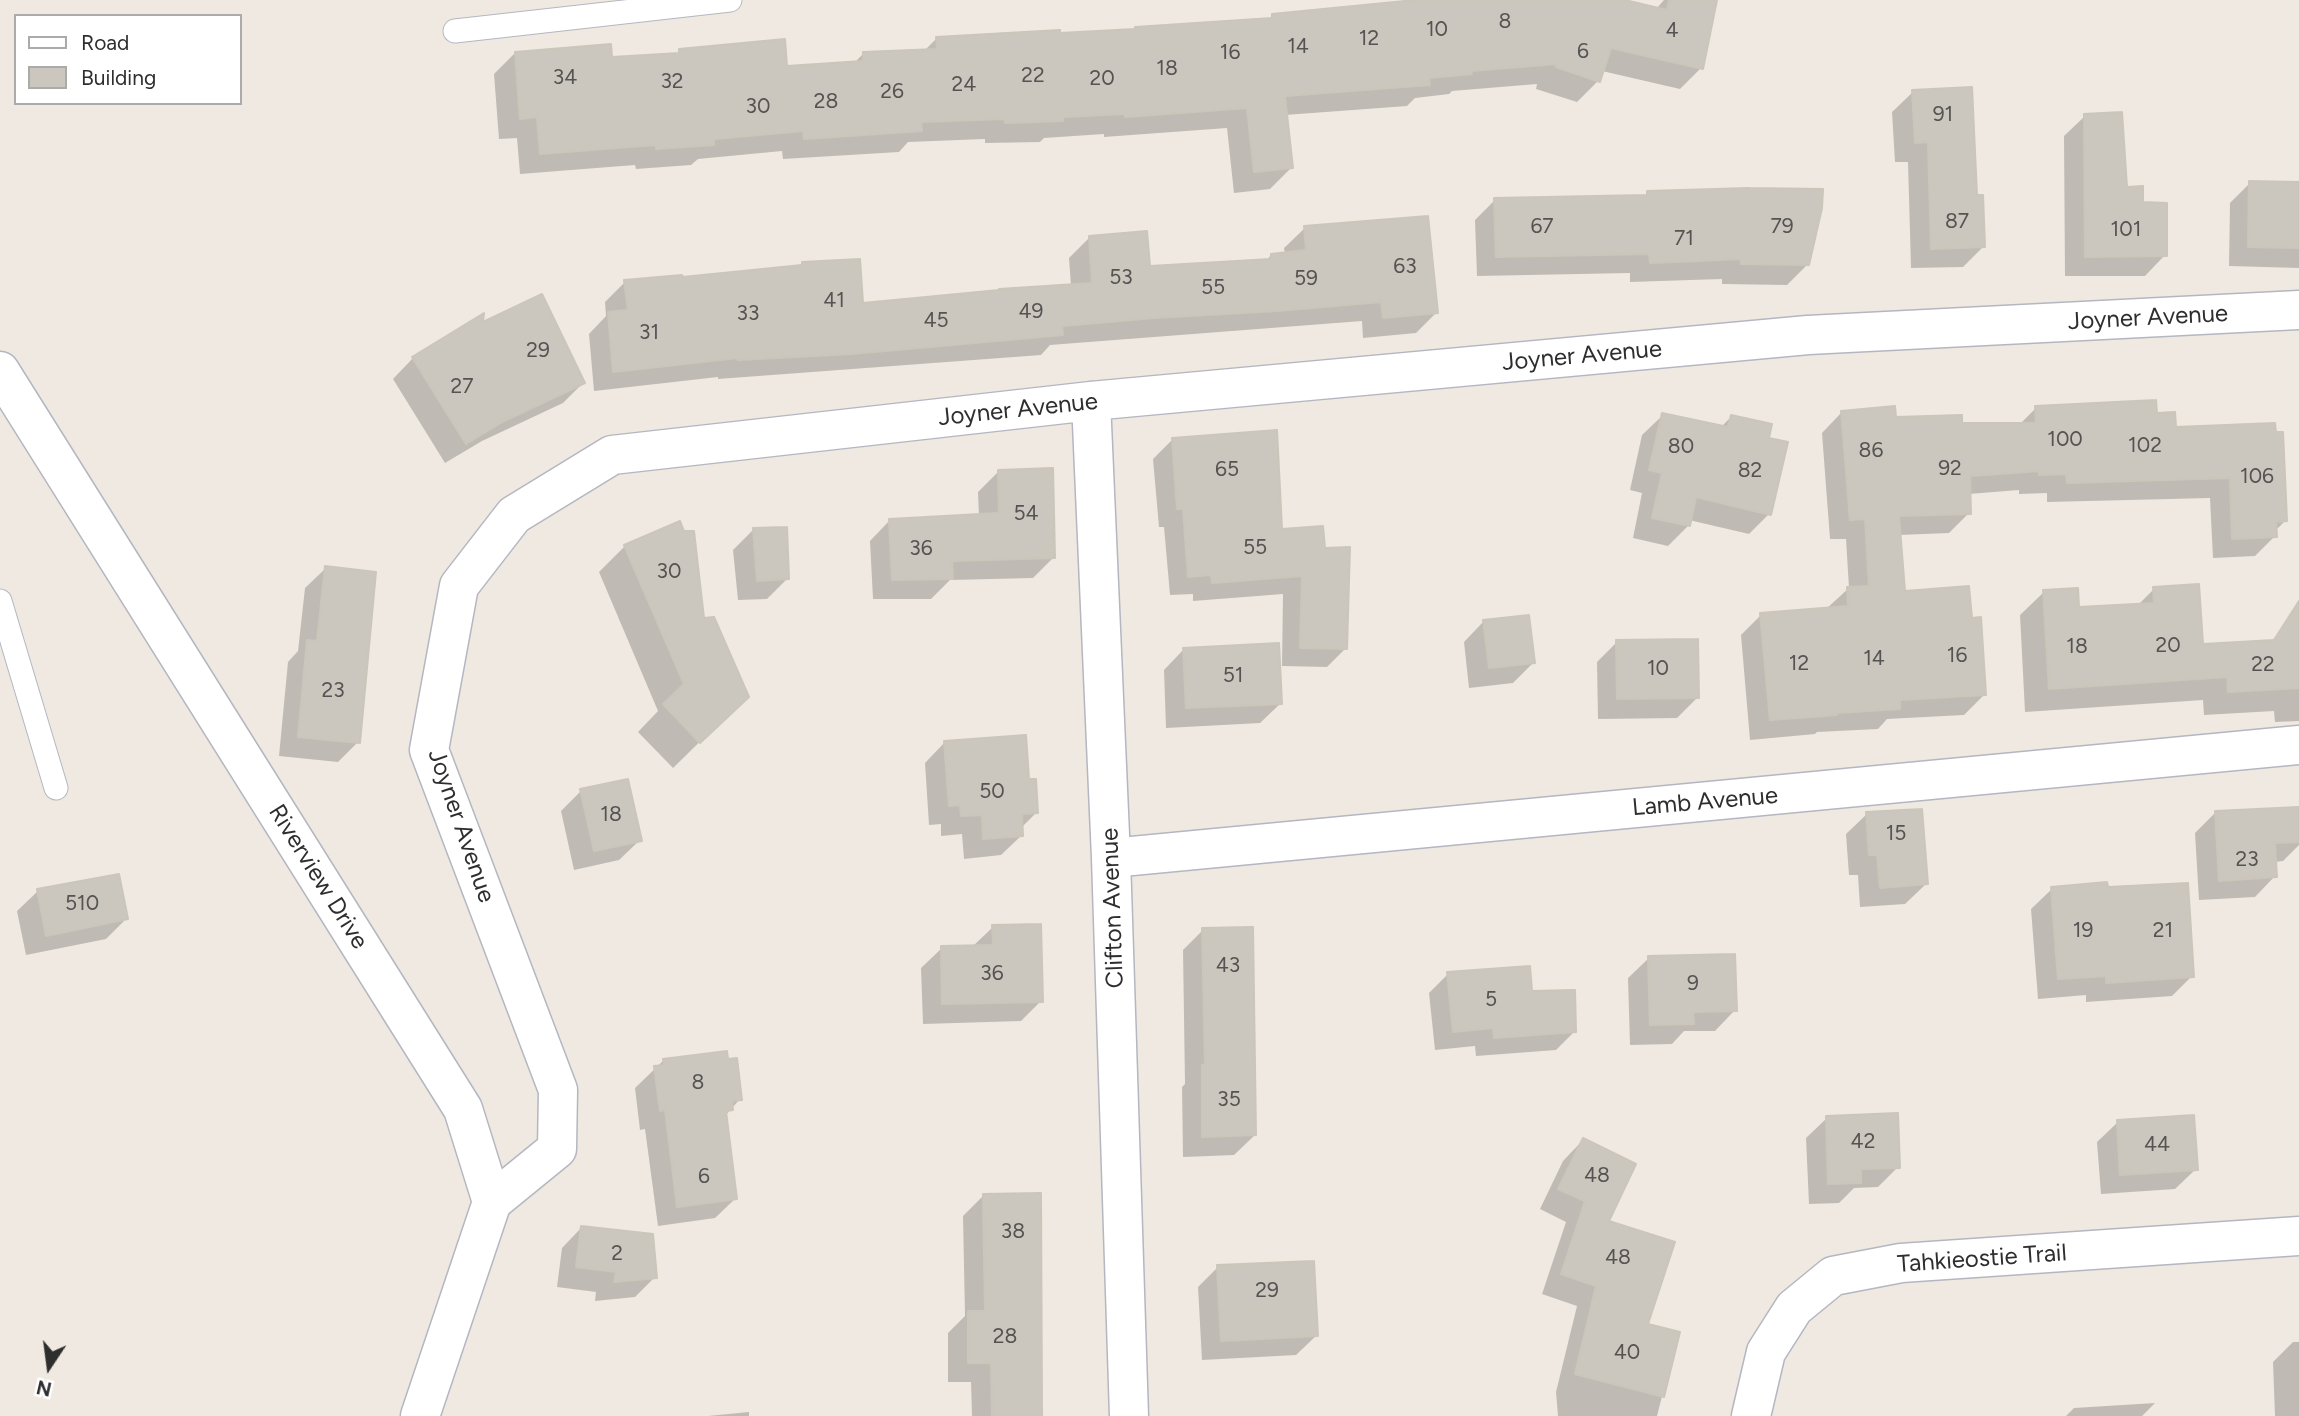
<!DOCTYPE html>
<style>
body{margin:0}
#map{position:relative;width:2299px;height:1416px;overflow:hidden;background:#efe9e1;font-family:Figtree,sans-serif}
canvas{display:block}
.legend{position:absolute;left:14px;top:14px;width:228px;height:91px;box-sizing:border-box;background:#fff;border:2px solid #ababab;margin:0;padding:9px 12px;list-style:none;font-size:21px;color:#2e2e2e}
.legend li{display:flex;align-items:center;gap:14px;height:35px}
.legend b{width:35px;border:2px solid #ababab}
.north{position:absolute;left:14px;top:1332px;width:70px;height:70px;-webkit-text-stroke:5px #fff;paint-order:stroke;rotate:193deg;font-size:19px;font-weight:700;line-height:28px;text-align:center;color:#2e2e2e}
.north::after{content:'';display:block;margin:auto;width:24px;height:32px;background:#2e2e2e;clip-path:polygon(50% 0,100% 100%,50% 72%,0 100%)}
</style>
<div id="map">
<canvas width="2299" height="1416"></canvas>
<ul class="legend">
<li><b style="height:9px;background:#fff"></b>Road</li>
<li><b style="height:19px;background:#cbc7bf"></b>Building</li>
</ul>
<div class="north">N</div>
</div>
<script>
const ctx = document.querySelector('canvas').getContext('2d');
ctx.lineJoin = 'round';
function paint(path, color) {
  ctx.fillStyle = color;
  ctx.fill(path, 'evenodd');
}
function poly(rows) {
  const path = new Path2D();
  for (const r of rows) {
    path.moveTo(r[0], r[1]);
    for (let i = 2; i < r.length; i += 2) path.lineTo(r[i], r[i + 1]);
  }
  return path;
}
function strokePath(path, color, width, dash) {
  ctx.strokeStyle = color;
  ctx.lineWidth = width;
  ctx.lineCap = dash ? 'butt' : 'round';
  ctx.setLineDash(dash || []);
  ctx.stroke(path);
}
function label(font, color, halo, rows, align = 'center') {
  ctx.font = font + ' Figtree,sans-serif';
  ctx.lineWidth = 5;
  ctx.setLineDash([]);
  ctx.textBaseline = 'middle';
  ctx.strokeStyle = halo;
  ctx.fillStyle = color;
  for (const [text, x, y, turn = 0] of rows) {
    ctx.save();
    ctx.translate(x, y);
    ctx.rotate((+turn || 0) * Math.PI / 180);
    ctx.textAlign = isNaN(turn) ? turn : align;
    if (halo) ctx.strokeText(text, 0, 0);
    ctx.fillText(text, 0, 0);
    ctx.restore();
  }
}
paint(poly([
 [1412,0,1610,0,1656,9,1664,0,1709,0,1701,68,1680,89,1602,71,1598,81,1577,102,1536,89,1537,84,1452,91,1449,94,1415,98,1407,106,1285,115,1291,168,1270,189,1234,193,1227,128,1104,137,1104,134,1044,138,1040,142,985,143,985,139,908,142,899,152,783,159,782,151,698,159,691,165,636,169,635,165,520,174,517,138,499,139,494,74,515,53,611,59,676,55,679,51,785,68,853,64,864,53,924,51,937,38,1059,35,1267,21,1273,15,1410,2],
 [1913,92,1975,197,1983,247,1963,267,1911,268,1908,162,1895,162,1892,112],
 [2085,116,2125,188,2142,204,2165,255,2145,276,2065,276,2064,136],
 [2250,183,2299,184,2299,268,2229,266,2230,203],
 [1648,193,1808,264,1787,285,1722,284,1722,279,1630,282,1630,273,1477,276,1475,220,1495,200,1644,197],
 [1305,228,1436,313,1416,333,1363,338,1362,321,1050,345,1041,355,718,379,718,377,594,391,589,334,606,316,605,302,625,282,681,279,800,267,803,264,861,305,1071,286,1069,258,1089,238,1148,268,1266,261,1271,255,1285,254,1284,248],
 [481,324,583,383,563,403,482,441,445,463,393,379,413,358],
 [2036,408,2155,415,2285,521,2275,531,2275,536,2255,556,2213,558,2210,498,2047,502,2047,493,2019,494,2019,490,1969,494,1969,513,1949,533,1899,535,1904,593,1970,620,1985,694,1964,715,1887,719,1878,729,1817,732,1815,734,1750,740,1741,635,1761,615,1826,609,1849,588,1846,539,1830,539,1822,433,1842,412,1961,425,2019,425],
 [1663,415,1721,427,1731,417,1767,439,1769,514,1749,534,1689,520,1688,526,1668,546,1633,538,1642,493,1630,490,1642,435],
 [1172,440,1280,531,1323,549,1346,648,1327,667,1282,666,1283,594,1193,601,1193,594,1170,595,1164,527,1159,527,1153,459],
 [999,471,1053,558,1033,578,950,580,931,599,873,599,870,541,890,520,979,516,978,492],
 [753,530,787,579,767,599,738,600,733,550],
 [625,546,703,619,723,719,673,768,638,732,658,711,599,572],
 [326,568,358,742,338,762,279,756,288,662,298,651,305,588],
 [2154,589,2201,646,2270,642,2282,631,2299,627,2299,721,2275,722,2274,711,2204,715,2203,700,2025,712,2020,615,2044,592,2078,609,2137,606],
 [1484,621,1533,663,1513,683,1469,688,1464,642],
 [1617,642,1697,698,1677,718,1598,719,1597,662],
 [1184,649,1281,703,1260,723,1166,728,1164,670],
 [945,742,1028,781,1037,812,1021,828,1022,835,1001,855,964,859,962,834,941,836,941,824,929,825,925,763],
 [581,791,640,840,619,860,574,870,561,811],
 [2299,808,2299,845,2283,861,2274,862,2275,876,2255,897,2199,900,2195,833,2215,813],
 [1867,814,1926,884,1905,904,1860,907,1858,875,1849,875,1846,834],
 [2052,889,2106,889,2192,976,2172,996,2086,1002,2086,995,2038,999,2031,909],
 [38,891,126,919,106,939,26,955,17,911],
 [993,927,1041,1001,1021,1021,923,1024,921,968,942,948,972,947],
 [1203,930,1255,1135,1234,1155,1183,1157,1182,1087,1185,1084,1183,950],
 [1649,958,1735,1010,1715,1031,1684,1031,1672,1044,1630,1045,1628,978],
 [1448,974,1530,993,1574,1032,1556,1050,1476,1056,1475,1046,1435,1050,1429,993],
 [663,1061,740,1099,725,1116,736,1198,715,1218,658,1226,645,1129,640,1130,635,1088],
 [1827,1118,1898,1167,1878,1187,1854,1188,1839,1203,1809,1204,1806,1138],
 [2118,1122,2196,1169,2175,1189,2101,1194,2097,1142],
 [1583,1140,1606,1222,1646,1325,1678,1333,1657,1416,1558,1416,1556,1392,1577,1306,1542,1294,1566,1222,1540,1209,1563,1161],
 [983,1196,1041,1416,972,1416,971,1382,948,1382,948,1333,965,1316,963,1216],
 [582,1227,655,1277,635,1297,595,1301,596,1292,557,1287,562,1248],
 [1218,1267,1317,1335,1296,1355,1202,1360,1198,1287],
 [2293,1342,2299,1342,2299,1416,2275,1416,2273,1362],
 [2155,1403,2142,1416,2066,1416,2074,1408],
 [749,1412,749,1416,708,1416]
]), '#0003');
const building = poly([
 [1415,0,1625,0,1667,10,1669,0,1717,0,1703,69,1611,48,1600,82,1556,67,1557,64,1471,71,1472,74,1429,78,1430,85,1285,96,1293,168,1254,172,1247,108,1125,117,1125,114,1063,117,1063,121,1005,123,1005,119,921,122,922,131,804,139,803,131,714,139,714,145,656,149,656,145,540,154,537,117,520,119,515,52,611,44,612,57,679,53,679,49,785,39,787,66,863,61,863,52,937,49,936,37,1060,30,1060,33,1135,29,1135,27,1272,18,1272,14,1415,0],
 [1972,87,1977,195,1983,195,1985,247,1931,249,1928,142,1915,143,1912,90,1972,87],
 [2122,112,2127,187,2143,186,2143,202,2167,203,2167,256,2085,257,2084,114,2122,112],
 [2249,181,2299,182,2299,248,2248,247,2249,181],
 [1749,188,1823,189,1822,208,1809,265,1741,264,1741,259,1650,263,1649,254,1496,257,1494,198,1647,195,1647,191,1749,188],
 [1428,216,1438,313,1383,318,1381,302,1276,311,1154,318,1062,326,1063,335,851,354,738,360,737,358,613,372,608,312,628,310,624,280,682,275,683,277,802,265,802,262,860,259,863,303,999,290,999,289,1092,283,1089,236,1147,231,1150,266,1271,259,1271,254,1306,250,1304,226,1428,216],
 [542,294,585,383,504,421,466,444,412,357,484,313,483,322,542,294],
 [2156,400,2157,413,2175,412,2176,427,2275,423,2276,432,2283,432,2287,521,2276,522,2277,537,2232,539,2230,478,2067,483,2066,474,2039,475,2039,471,1970,476,1971,514,1899,516,1905,591,1969,586,1972,618,1981,617,1986,695,1900,700,1900,709,1836,713,1837,715,1770,720,1760,613,1848,606,1847,587,1869,586,1865,519,1850,520,1841,411,1895,406,1896,417,1962,415,1962,423,2036,423,2035,406,2156,400],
 [1662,413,1728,427,1731,415,1772,424,1769,438,1788,442,1771,515,1696,497,1690,526,1652,518,1662,473,1649,470,1662,413],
 [1277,430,1282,529,1323,526,1325,548,1350,547,1347,649,1300,648,1302,576,1212,583,1211,575,1188,577,1183,509,1177,509,1172,438,1277,430],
 [1053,468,1055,558,952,561,953,579,892,580,889,519,999,513,998,470,1053,468],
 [680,521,684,531,694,531,704,618,714,617,749,697,700,743,663,704,684,684,624,545,680,521],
 [787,527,789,579,757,581,753,528,787,527],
 [325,566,376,572,360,743,298,737,307,640,317,641,325,566],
 [2199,584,2203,644,2274,640,2299,601,2299,688,2228,692,2227,677,2049,689,2043,590,2078,588,2079,607,2154,603,2153,587,2199,584],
 [1529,615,1535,663,1489,668,1483,620,1529,615],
 [1698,639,1699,698,1617,699,1616,640,1698,639],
 [1279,643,1282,704,1186,708,1183,648,1279,643],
 [1026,735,1029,779,1036,779,1038,813,1022,814,1023,836,983,839,982,815,961,816,960,805,949,806,944,741,1026,735],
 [628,779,642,841,594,851,580,789,628,779],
 [2299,807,2299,842,2275,843,2277,877,2219,881,2215,811,2299,807],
 [1922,809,1928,884,1880,888,1877,855,1869,855,1866,812,1922,809],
 [119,874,128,919,46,936,37,889,119,874],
 [2107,882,2108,887,2188,883,2194,977,2106,983,2106,976,2058,979,2051,887,2107,882],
 [1041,924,1043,1002,942,1004,941,946,993,945,992,925,1041,924],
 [1253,927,1256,1135,1202,1137,1202,1065,1205,1065,1202,928,1253,927],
 [1735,954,1737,1011,1693,1012,1694,1024,1650,1025,1648,956,1735,954],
 [1530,966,1532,991,1575,990,1576,1032,1494,1038,1493,1028,1453,1032,1447,972,1530,966],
 [727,1051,728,1059,737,1058,742,1100,732,1101,733,1110,726,1111,737,1199,677,1207,665,1110,660,1111,654,1066,664,1065,663,1059,727,1051],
 [1898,1113,1900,1168,1861,1169,1861,1183,1828,1184,1826,1116,1898,1113],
 [2194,1115,2198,1170,2120,1175,2117,1120,2194,1115],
 [1583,1138,1636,1164,1609,1221,1675,1242,1648,1324,1680,1332,1664,1397,1575,1374,1596,1286,1561,1274,1585,1201,1558,1189,1583,1138],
 [1041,1193,1042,1416,992,1416,991,1363,968,1363,968,1311,985,1311,983,1194,1041,1193],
 [581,1226,653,1234,657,1278,614,1282,616,1272,576,1267,581,1226],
 [1314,1261,1318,1336,1221,1341,1217,1265,1314,1261]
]);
paint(building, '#cbc7bf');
strokePath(building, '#cbc5ba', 2);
const lane = poly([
 [455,31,730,0],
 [0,601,56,788]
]);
const street = poly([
 [1091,401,1111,858,1129,1416],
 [1111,858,2299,745],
 [492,1202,557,1149,558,1090,429,750,459,586,514,515,612,455,1091,401,1808,335,2299,310],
 [1751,1416,1766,1352,1794,1308,1833,1276,1901,1263,2299,1236]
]);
const secondary = poly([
 [0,371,463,1109,492,1202,420,1416]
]);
strokePath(lane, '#b4b7c1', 25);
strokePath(street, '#b4b7c1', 41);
strokePath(secondary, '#b4b7c1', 41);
strokePath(lane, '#fff', 23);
strokePath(street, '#fff', 38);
strokePath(secondary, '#fff', 38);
label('21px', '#555452', null, [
 ["8",1505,22],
 ["10",1437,30],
 ["4",1672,31],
 ["12",1369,39],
 ["14",1298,47],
 ["6",1583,52],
 ["16",1230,53],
 ["18",1167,69],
 ["22",1033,76],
 ["34",565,78],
 ["20",1102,79],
 ["32",672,82],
 ["24",964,85],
 ["26",892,92],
 ["28",826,102],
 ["30",758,107],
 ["91",1943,115],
 ["87",1957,222],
 ["67",1542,227],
 ["79",1782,227],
 ["101",2126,230],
 ["71",1684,239],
 ["63",1405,267],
 ["53",1121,278],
 ["59",1306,279],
 ["55",1213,288],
 ["41",834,301],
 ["49",1031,312],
 ["33",748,314],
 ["45",936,321],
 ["31",649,333],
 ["29",538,351],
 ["27",462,387],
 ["100",2065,440],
 ["102",2145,446],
 ["80",1681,447],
 ["86",1871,451],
 ["92",1950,469],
 ["65",1227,470],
 ["82",1750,471],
 ["106",2257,477],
 ["54",1026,514],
 ["55",1255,548],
 ["36",921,549],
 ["30",669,572],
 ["20",2168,646],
 ["18",2077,647],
 ["16",1957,656],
 ["14",1874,659],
 ["12",1799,664],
 ["22",2263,665],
 ["10",1658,669],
 ["51",1233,676],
 ["23",333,691],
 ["50",992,792],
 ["18",611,815],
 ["15",1896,834],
 ["23",2247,860],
 ["510",82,904],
 ["19",2083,931],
 ["21",2163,931],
 ["43",1228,966],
 ["36",992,974],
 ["9",1693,984],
 ["5",1491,1000],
 ["8",698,1083],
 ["35",1229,1100],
 ["42",1863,1142],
 ["44",2157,1145],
 ["48",1597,1176],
 ["6",704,1177],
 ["38",1013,1232],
 ["2",617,1254],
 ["48",1618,1258],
 ["29",1267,1291],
 ["28",1005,1337],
 ["40",1627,1353]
]);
label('24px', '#2e2e2e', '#fff', [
 ["Joyner Avenue",2148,318,-3],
 ["Joyner Avenue",1582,356,-5],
 ["Joyner Avenue",1018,410,-6],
 ["Lamb Avenue",1705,802,-5],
 ["Joyner Avenue",461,826,71],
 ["Riverview Drive",318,877,58],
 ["Clifton Avenue",1113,908,-92],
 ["Tahkieostie Trail",1982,1259,-4]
]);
</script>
